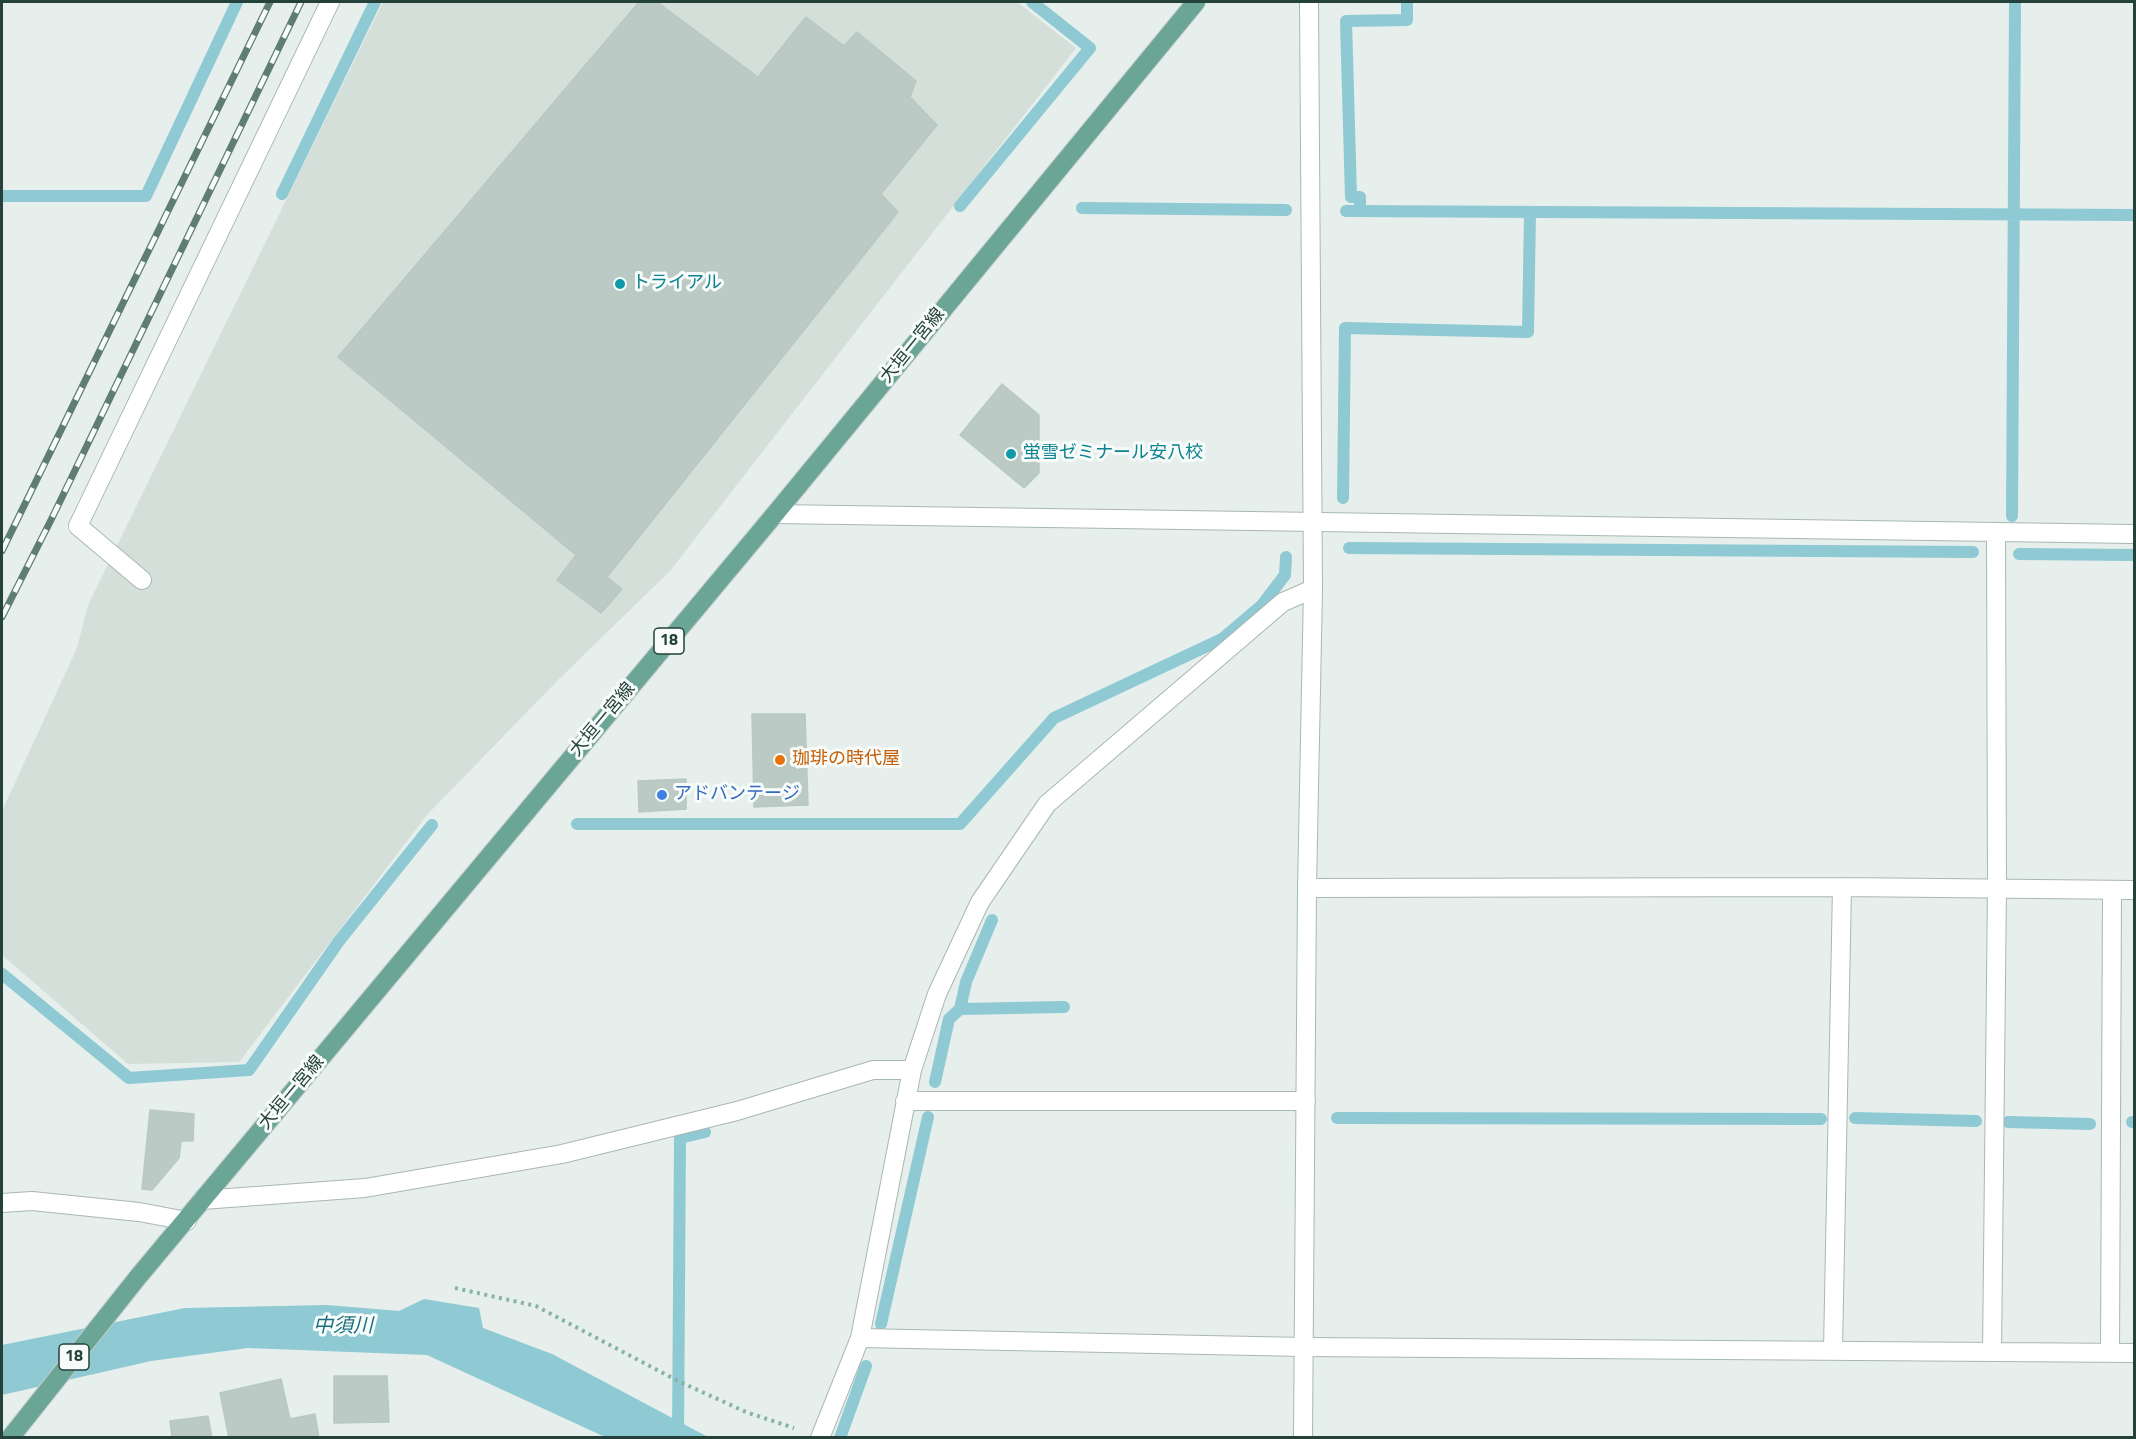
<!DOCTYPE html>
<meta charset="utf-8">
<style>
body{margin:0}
#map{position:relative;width:2136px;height:1439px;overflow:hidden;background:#e6efeb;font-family:"Titillium Web",sans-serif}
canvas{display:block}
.frame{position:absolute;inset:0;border:3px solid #24423a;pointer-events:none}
</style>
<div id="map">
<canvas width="2136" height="1439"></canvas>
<div class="frame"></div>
</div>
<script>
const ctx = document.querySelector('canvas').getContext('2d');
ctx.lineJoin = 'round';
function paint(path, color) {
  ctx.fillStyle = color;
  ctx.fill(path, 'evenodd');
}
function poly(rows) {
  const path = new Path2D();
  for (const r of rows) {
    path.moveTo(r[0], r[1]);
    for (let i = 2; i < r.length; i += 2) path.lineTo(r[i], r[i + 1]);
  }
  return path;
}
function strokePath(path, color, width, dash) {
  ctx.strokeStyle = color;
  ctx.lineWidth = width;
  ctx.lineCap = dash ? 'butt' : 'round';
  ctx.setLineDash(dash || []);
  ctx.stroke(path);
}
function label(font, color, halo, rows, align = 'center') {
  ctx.font = font + ' "Titillium Web","Noto Sans JP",sans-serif';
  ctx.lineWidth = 6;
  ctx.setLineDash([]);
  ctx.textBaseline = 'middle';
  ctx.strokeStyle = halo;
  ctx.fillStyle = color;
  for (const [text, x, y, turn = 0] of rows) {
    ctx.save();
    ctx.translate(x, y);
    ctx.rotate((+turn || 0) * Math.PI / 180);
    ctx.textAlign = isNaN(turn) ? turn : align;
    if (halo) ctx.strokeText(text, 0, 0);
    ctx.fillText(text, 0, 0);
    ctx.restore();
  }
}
paint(poly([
 [383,2,1017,2,1076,48,670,571,558,680,426,816,239,1062,128,1064,2,955,2,811,77,648,88,605]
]), '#d4dfda');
paint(poly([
 [424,1299,479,1308,483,1328,552,1354,708,1437,605,1437,427,1355,248,1348,151,1361,2,1395,2,1345,185,1308,327,1305,399,1311]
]), '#8ec9d4');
strokePath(poly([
 [282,194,375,2],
 [2,196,146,196,237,2],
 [960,206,1090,48,1032,2],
 [1082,208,1286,210],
 [1346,211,2134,215],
 [1360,211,1360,197,1351,197,1346,21,1407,20,1407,2],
 [1343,498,1345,328,1528,332,1530,212],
 [2012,516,2015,2],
 [1349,548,1973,552],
 [2019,554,2134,555],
 [577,824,960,824,1054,718,1222,639,1262,605,1285,575,1286,557],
 [2,974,129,1078,249,1070,339,941,432,825],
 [960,1009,966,982,992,920],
 [935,1082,949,1019,960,1009,1064,1007],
 [1337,1118,1821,1119],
 [1855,1118,1976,1121],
 [2008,1122,2090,1124],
 [2132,1122,2134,1122],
 [881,1324,928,1117],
 [678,1438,680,1138,705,1132],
 [840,1438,866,1366]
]), '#8ec9d4', 12);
const building = poly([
 [639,2,657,2,758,77,806,17,844,46,857,32,916,81,910,97,937,125,881,194,898,212,607,577,622,589,601,613,557,580,576,555,338,357,639,2],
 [1002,384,1039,415,1039,473,1024,488,960,435,1002,384],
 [752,714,805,714,808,805,754,807,752,714],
 [686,779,686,809,639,812,638,781,686,779],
 [150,1110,194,1114,193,1141,181,1141,179,1158,152,1190,142,1189,150,1110],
 [334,1376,387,1376,389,1422,334,1423,334,1376],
 [281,1379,290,1419,315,1414,319,1438,229,1438,220,1393,281,1379],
 [208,1416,212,1438,172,1438,170,1421,208,1416]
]);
paint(building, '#bbcac4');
strokePath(building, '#b8c9c2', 1.5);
const street = poly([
 [775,514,2134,534],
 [142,580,78,526,330,2],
 [1307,888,1842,887,2134,890],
 [905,1101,1306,1101],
 [202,1200,365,1188,562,1154,737,1111,873,1070,912,1070],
 [2,1203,32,1201,139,1212,187,1221],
 [860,1338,1304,1347,2134,1353],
 [1833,1350,1842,887],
 [1992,1352,1997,887,1996,532],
 [2110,1353,2112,890],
 [820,1438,860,1338,912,1070,937,994,980,902,1047,804,1283,602,1313,589]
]);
const secondary = poly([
 [1303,1438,1307,888,1313,589,1309,2]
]);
const primary = poly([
 [10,1438,138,1277,775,514,1196,2]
]);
strokePath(street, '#a8b8b2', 20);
strokePath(secondary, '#a4bbb3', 20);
strokePath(primary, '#c2cac8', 20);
strokePath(poly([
 [455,1288,536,1306,678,1381,746,1412,794,1428]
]), '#86b3a5', 4, [3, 4.5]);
strokePath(street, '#fff', 18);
strokePath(secondary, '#fff', 18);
strokePath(primary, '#6aa596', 18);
const rail = poly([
 [2,551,270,2],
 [2,617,52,518,301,2]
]);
strokePath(rail, '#5f7d75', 7);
strokePath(rail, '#f7fbf9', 4.5, [14]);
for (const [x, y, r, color] of [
 [620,284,6,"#0f9aa8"],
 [1011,454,6,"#0f9aa8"],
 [780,760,6,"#e8710a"],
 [662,795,6,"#3f7fe0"]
]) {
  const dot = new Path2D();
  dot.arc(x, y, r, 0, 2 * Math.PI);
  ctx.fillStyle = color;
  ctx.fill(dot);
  strokePath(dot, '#f7fbf9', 2);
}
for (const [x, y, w] of [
 [669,641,30],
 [74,1357,30]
]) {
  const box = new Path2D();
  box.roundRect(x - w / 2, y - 13, w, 26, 4.5);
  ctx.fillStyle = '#f7fbf9';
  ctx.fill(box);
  strokePath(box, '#24423a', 1.5);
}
label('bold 16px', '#24423a', null, [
 ["18",669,641],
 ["18",74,1357]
]);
label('18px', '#0d838f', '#f7fbf9', [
 ["トライアル",632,284],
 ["蛍雪ゼミナール安八校",1023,454]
], 'left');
label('18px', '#24423a', '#f7fbf9', [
 ["大垣一宮線",913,346,-51],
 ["大垣一宮線",603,720,-50],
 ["大垣一宮線",292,1093,-50]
]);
label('18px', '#c56008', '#f7fbf9', [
 ["珈琲の時代屋",792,760]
], 'left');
label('18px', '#366cbe', '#f7fbf9', [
 ["アドバンテージ",674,795]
], 'left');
label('italic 20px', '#1c6f80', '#f7fbf9', [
 ["中須川",343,1327]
]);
</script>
